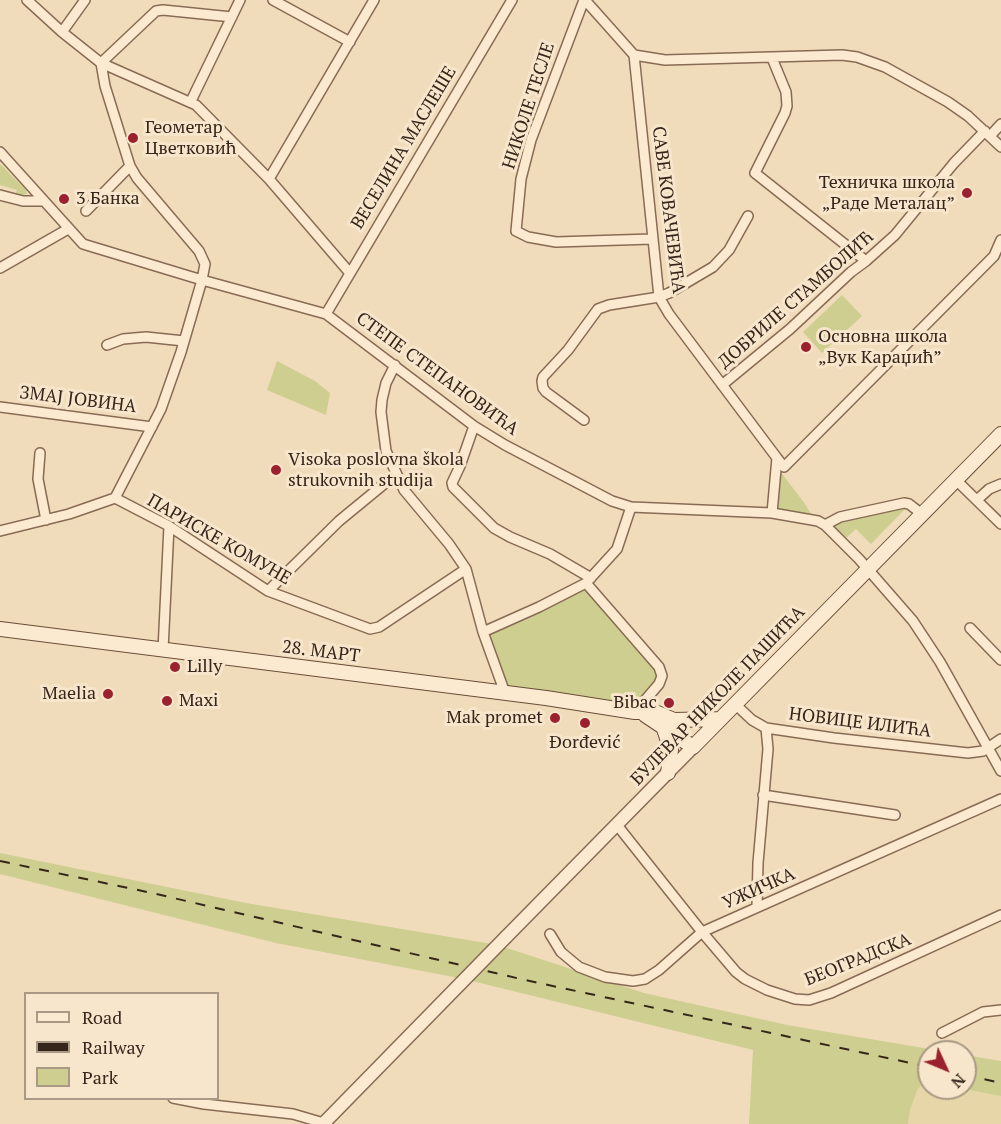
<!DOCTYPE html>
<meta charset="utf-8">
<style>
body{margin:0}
#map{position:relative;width:1001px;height:1124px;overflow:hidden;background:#f0dcbb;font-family:"PT Serif",serif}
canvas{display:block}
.legend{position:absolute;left:24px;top:992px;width:195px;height:108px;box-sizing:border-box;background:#f7e6cb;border:2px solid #aa9984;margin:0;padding:8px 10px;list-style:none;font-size:18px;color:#36251a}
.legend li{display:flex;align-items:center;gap:12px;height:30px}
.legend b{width:30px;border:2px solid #aa9984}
.north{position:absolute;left:917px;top:1040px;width:60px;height:60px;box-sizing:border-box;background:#f7e6cb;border:2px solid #aa9984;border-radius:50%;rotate:134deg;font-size:16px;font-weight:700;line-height:24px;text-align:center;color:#36251a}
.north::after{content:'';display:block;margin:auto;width:21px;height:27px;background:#9a212d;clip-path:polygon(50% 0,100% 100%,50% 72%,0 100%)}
</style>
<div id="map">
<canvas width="1001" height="1124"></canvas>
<ul class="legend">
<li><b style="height:8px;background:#fbeacf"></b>Road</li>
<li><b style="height:8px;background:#36251a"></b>Railway</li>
<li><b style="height:16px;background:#cdce8f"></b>Park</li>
</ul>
<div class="north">N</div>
</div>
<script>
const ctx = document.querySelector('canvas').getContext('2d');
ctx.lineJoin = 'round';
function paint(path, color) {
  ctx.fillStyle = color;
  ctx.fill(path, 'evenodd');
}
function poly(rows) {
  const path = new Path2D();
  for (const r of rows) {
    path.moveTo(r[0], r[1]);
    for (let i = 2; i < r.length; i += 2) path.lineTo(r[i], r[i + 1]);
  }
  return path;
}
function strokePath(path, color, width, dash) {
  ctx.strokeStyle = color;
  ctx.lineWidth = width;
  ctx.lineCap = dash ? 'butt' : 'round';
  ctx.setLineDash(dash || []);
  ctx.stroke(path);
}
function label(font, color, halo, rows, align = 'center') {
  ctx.font = font + ' "PT Serif",serif';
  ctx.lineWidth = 6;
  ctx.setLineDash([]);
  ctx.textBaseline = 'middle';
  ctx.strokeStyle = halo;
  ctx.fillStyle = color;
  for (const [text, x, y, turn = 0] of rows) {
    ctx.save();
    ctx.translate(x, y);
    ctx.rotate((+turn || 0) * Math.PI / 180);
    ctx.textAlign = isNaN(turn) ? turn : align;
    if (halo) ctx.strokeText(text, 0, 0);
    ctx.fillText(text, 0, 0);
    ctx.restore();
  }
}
paint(poly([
 [927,1082,929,1088,958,1088,1001,1096,1001,1124,908,1124,910,1110,918,1088]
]), '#e6d6a8');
paint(poly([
 [0,164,26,190,27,194,19,196,15,195,17,190,0,185],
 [842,295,862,316,822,353,803,332],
 [277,361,315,381,330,393,326,415,267,390],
 [780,471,805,504,811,514,778,509],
 [908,506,871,544,856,529,846,538,834,526,843,521],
 [586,583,662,676,635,712,505,693,483,632],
 [0,853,246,903,498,945,644,993,787,1025,947,1052,929,1052,929,1082,918,1088,910,1110,908,1124,749,1124,753,1050,464,979,276,943,0,874],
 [965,1055,1001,1061,1001,1096,958,1088,965,1088]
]), '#cdce8f');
const minor = poly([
 [27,0,62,32,101,63,196,105,269,179,349,272],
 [273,0,350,42],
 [584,0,531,140,521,179,516,231,528,237,556,242,652,239],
 [585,0,634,55],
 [62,32,85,0],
 [634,55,659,297,669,314,777,458,772,513],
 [634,55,665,60,842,55,857,57,885,67,948,102,968,116,1001,147],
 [772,58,786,92,787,106,785,113,755,173,866,261],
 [101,63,156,11,163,10,232,17],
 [191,101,240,0],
 [990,136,1001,124],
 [0,152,83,244,202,280,326,314,474,426,505,445,612,501,631,507,772,513,818,521,825,525,859,559,913,621,940,662,1001,771],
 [269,179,374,0],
 [0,195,23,201,42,201],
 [86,211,130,166],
 [0,268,68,229],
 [326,314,512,0],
 [107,345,123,339,146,337,184,341],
 [395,365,386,383,382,400,381,412,386,451,404,490,449,544,466,569,483,632,505,693],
 [722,385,790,329,851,272,866,261,895,235,954,163,985,131],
 [0,407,152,427],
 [584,420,546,392,543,388,542,381,543,377,568,350,598,309,609,305,659,297,669,293,713,267,729,250,748,216],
 [474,426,460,466,452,483,453,487,494,528,510,537,550,554,591,578],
 [40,453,38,479,46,520],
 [777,458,784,467,994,256,1001,240],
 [956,480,1001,524],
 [115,498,169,526,268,591,370,629,379,627,466,569],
 [977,500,989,489,1001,484],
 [825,525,840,517,904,503,909,504,922,514],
 [0,531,69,514,115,498,161,409,181,352,202,280,205,264,199,251,137,178,130,166,105,86,101,63],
 [586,583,659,667,662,676,659,684,635,712],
 [268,591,339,521,395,475],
 [970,628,1001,660],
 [483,632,539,607,586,583,617,549,631,507],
 [163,650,169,526],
 [735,704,752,720,766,728,834,738,968,753,983,751,1001,739],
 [763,795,895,815],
 [617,825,702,932,736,972,745,979,767,990,795,999,809,1000,831,993,1001,915],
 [757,907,758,863,768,749,766,728],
 [550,934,561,952,579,967,605,977,633,981,645,979,659,970,702,932,1001,799],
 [942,1033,983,1012,1001,1010],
 [173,1098,204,1104,293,1114,327,1124]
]);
const tertiary = poly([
 [506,937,693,747],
 [323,1124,461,983]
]);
const secondary = poly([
 [0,629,546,698,635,712,655,712,674,720,720,719],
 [645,715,693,747],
 [664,729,671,750,668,773],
 [693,747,1001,434]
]);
strokePath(minor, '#886b54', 12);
strokePath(tertiary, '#886b54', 15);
strokePath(secondary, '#6a4c38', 16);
strokePath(minor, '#fbeacf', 9);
strokePath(tertiary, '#fbeacf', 12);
strokePath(secondary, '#fbeacf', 14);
strokePath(poly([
 [0,861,152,893,525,980,929,1067],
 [965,1075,1001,1083]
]), '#36251a', 2, [10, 10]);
const tertiaryBridge = poly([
 [461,983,506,937]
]);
strokePath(tertiaryBridge, '#886b54', 15, []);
strokePath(tertiaryBridge, '#fbeacf', 12);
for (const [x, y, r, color] of [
 [133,138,6,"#9a212d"],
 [967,193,6,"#9a212d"],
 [64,199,6,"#9a212d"],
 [806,347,6,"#9a212d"],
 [276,470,6,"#9a212d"],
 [175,667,6,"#9a212d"],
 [108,694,6,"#9a212d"],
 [167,701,6,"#9a212d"],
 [669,703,6,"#9a212d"],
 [555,718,6,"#9a212d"],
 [585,723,6,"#9a212d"]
]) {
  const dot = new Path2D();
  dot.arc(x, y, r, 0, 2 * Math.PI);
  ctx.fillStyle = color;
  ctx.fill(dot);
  strokePath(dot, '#f7e6cb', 2);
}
label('18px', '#36251a', '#f7e6cb', [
 ["НИКОЛЕ ТЕСЛЕ",529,106,-72],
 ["ВЕСЕЛИНА МАСЛЕШЕ",404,148,-59],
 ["САВЕ КОВАЧЕВИЋА",668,210,83],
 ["ДОБРИЛЕ СТАМБОЛИЋ",796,300,-41],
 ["СТЕПЕ СТЕПАНОВИЋА",437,374,36],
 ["ЗМАЈ ЈОВИНА",78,400,7],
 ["ПАРИСКЕ КОМУНЕ",219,540,30],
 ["28. МАРТ",321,652,7],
 ["БУЛЕВАР НИКОЛЕ ПАШИЋА",718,696,-46],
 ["НОВИЦЕ ИЛИЋА",860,723,7],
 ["УЖИЧКА",759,889,-24],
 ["БЕОГРАДСКА",858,960,-22]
]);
label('18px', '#36251a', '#f7e6cb', [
 ["Геометар",145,128],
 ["Цветковић",145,149],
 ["Техничка школа",955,183,"right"],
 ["„Раде Металац”",955,204,"right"],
 ["3 Банка",76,199],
 ["Основна школа",818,337],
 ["„Вук Караџић”",818,358],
 ["Visoka poslovna škola",288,460],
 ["strukovnih studija",288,481],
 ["Lilly",187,667],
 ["Maelia",96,694,"right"],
 ["Maxi",179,701],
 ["Bibac",657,703,"right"],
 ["Mak promet",543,718,"right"],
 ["Đorđević",585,743,"center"]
], 'left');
</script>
